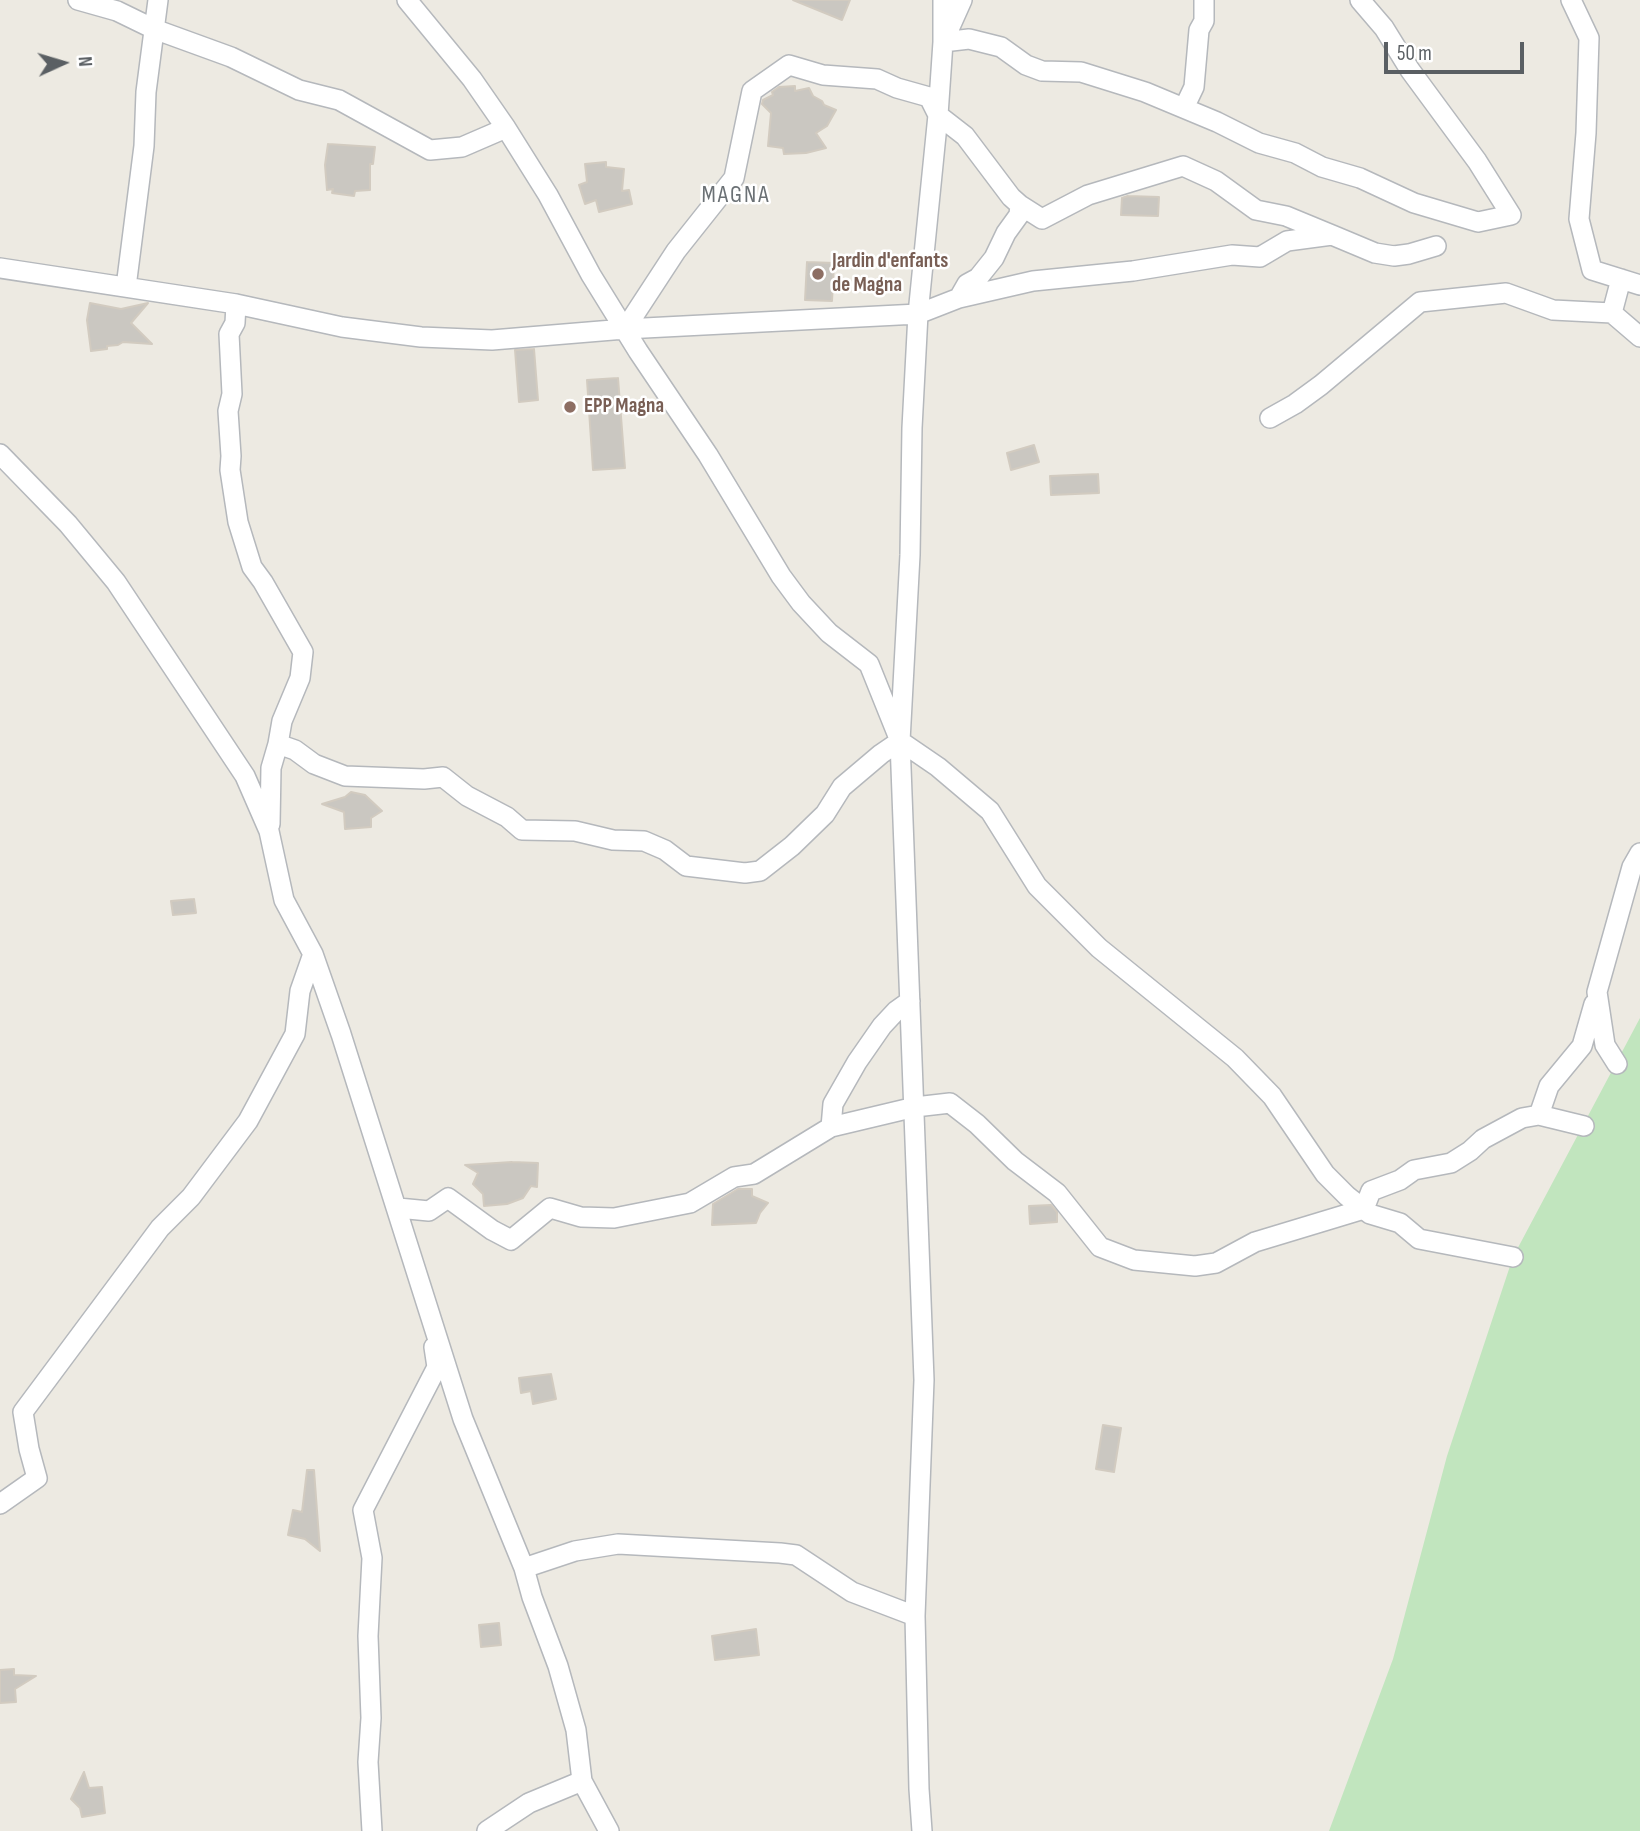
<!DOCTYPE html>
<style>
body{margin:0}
#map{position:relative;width:1640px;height:1831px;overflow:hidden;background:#edeae2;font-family:"Sofia Sans Condensed",sans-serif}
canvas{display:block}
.north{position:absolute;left:28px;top:28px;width:70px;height:70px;-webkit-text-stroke:5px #fff;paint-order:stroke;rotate:86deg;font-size:19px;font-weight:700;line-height:28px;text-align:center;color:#5a5f63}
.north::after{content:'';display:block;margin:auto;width:24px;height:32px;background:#5a5f63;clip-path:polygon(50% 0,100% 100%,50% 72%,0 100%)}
.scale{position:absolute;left:1384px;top:42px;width:140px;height:32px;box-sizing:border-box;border:4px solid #5a5f63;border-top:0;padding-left:9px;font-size:21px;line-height:24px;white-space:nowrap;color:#5a5f63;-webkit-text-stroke:5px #fff;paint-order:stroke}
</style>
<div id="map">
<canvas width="1640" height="1831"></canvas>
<div class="north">N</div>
<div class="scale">50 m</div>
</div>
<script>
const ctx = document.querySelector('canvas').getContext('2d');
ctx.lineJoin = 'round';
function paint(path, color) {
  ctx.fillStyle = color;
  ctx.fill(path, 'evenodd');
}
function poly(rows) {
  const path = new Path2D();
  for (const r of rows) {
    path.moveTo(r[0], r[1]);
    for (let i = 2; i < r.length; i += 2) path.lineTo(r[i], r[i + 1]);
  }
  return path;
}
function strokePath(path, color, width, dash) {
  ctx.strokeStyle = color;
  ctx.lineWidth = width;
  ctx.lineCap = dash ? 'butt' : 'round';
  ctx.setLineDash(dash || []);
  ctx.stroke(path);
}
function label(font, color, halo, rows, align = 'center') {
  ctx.font = font + ' "Sofia Sans Condensed",sans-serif';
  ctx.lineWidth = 5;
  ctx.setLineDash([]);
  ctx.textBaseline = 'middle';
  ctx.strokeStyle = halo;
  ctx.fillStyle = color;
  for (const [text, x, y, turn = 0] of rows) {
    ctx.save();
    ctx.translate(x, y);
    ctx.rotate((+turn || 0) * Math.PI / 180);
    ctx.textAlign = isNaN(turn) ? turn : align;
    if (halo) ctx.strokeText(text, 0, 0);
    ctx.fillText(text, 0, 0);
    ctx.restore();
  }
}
paint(poly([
 [1640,1018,1640,1831,1329,1831,1393,1659,1447,1456,1513,1257]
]), '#c1e5be');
const building = poly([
 [793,0,850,0,842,20,793,0],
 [795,86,795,91,809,88,813,96,822,101,824,105,836,110,827,126,816,133,826,148,806,153,784,154,783,148,768,146,771,113,762,104,763,100,773,95,772,92,779,87,795,86],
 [328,144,375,147,373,164,370,164,370,190,355,191,354,196,332,193,333,189,327,190,325,165,328,144],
 [606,162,606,167,624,169,622,191,629,190,632,204,599,212,596,200,585,204,579,185,587,182,585,164,606,162],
 [1128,196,1159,197,1158,216,1121,215,1122,198,1128,196],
 [807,262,834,263,832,301,805,300,807,262],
 [90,303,121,309,148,303,131,323,152,344,123,342,118,345,107,346,107,349,91,351,87,320,90,303],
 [534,349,538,400,519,402,515,350,534,349],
 [618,378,625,468,593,470,587,380,618,378],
 [1034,445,1039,462,1011,470,1007,453,1034,445],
 [1098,474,1099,493,1051,495,1050,476,1098,474],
 [351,792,365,795,382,811,371,818,371,827,345,829,344,812,322,804,345,797,351,792],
 [194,899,196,913,173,915,171,901,194,899],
 [512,1162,538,1163,537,1187,531,1186,523,1198,507,1204,484,1206,483,1194,473,1184,478,1173,465,1165,512,1162],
 [738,1189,752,1189,752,1196,768,1203,760,1213,756,1223,712,1225,713,1204,738,1189],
 [1051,1205,1057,1212,1057,1222,1030,1224,1029,1206,1051,1205],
 [551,1374,556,1399,533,1404,531,1391,521,1393,519,1378,551,1374],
 [1103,1425,1121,1428,1114,1472,1096,1469,1103,1425],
 [307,1470,314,1470,320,1551,305,1539,288,1535,293,1510,302,1512,307,1470],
 [499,1623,501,1645,481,1647,479,1625,499,1623],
 [756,1629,759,1655,715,1660,712,1636,756,1629],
 [14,1669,14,1675,36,1676,15,1689,16,1702,0,1703,0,1670,14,1669],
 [84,1772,89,1788,102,1787,105,1813,82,1817,80,1808,71,1799,84,1772]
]);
paint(building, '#cac7c1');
strokePath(building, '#d2cbc0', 2);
const minor = poly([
 [78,0,117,11,154,29,231,57,299,90,339,100,430,150,462,147,506,128],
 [407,0,472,79,506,128,548,195,591,275,638,351,708,455,781,576,801,603,829,633,869,664,900,741,938,767,990,811,1037,886,1099,948,1235,1058,1272,1096,1325,1174,1347,1196,1370,1214,1400,1223,1419,1239,1513,1257],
 [1571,0,1589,38,1586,133,1579,219,1592,270,1640,285],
 [945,38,962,0],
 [943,42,969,39,1001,47,1026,65,1042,71,1081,72,1145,92,1217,122,1259,143,1295,153,1322,167,1360,178,1414,203,1478,222,1511,215,1477,161,1410,70,1384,28,1360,0],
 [1184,108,1194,87,1199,30,1204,21,1204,0],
 [1020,205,1042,219,1088,195,1183,166,1216,181,1256,210,1286,216,1332,235],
 [0,268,236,304,342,327,421,337,492,340,625,329,918,314,959,298,1033,281,1133,271,1232,255,1260,257,1287,241,1332,235,1375,253,1394,256,1409,254,1436,246],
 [1621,279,1612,313,1640,337],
 [126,287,144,146,146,92,158,0],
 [236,304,235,323,229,334,232,394,228,411,231,456,230,470,238,522,252,567,263,582,303,652,300,678,282,721,278,744],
 [625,329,676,251,734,178,752,91,789,65,823,75,877,79,897,88,929,97,938,115,965,136,1011,197,1020,205,1019,215,1006,233,994,258,978,278,967,284,959,298],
 [1270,418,1295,404,1321,385,1420,302,1506,293,1553,310,1612,313],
 [0,454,68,524,116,582,245,776,269,831,284,900,313,954,341,1034,463,1419,524,1568,532,1597,558,1666,576,1730,582,1781,609,1831],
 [270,824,271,768,278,744,295,750,314,764,345,776,424,779,443,777,467,796,507,817,522,830,575,831,613,840,644,841,665,850,686,866,745,873,760,871,792,846,825,814,842,787,881,754,900,741],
 [1617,1064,1605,1045,1597,992,1632,867,1640,853],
 [1539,1115,1549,1086,1582,1046,1594,1004],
 [831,1127,833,1104,857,1062,882,1026,896,1011,910,1001],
 [398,1208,429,1211,448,1198,492,1230,511,1240,550,1208,581,1217,614,1218,690,1203,734,1177,754,1174,831,1127,915,1107,950,1103,977,1124,1015,1161,1057,1193,1100,1247,1134,1260,1195,1266,1216,1263,1255,1242,1364,1209,1371,1191,1400,1180,1414,1170,1451,1163,1470,1151,1483,1139,1522,1118,1539,1115,1584,1126],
 [0,1504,37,1478,29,1449,23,1412,160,1228,191,1197,248,1121,295,1034,300,991,313,954],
 [524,1568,575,1551,618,1544,780,1553,796,1555,852,1592,915,1616],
 [372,1831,368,1762,371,1718,368,1636,372,1558,363,1510,437,1367,434,1347],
 [487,1831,529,1803,582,1781],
 [922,1831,919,1789,915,1616,924,1380,900,741,910,555,912,428,918,314,938,115,943,42,943,0]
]);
strokePath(minor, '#b5b8bc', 22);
strokePath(minor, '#fff', 19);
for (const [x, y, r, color] of [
 [818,274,7,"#8d6e63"],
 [570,407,7,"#8d6e63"]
]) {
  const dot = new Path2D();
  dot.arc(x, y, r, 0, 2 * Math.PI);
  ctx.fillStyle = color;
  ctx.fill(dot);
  strokePath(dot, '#fff', 2.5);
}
label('bold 21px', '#785e54', '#fff', [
 ["Jardin d'enfants",832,262],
 ["de Magna",832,286],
 ["EPP Magna",584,407]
], 'left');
ctx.letterSpacing = '2px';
label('24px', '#6b7175', '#fff', [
 ["MAGNA",736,196]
]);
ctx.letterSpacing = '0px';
</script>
